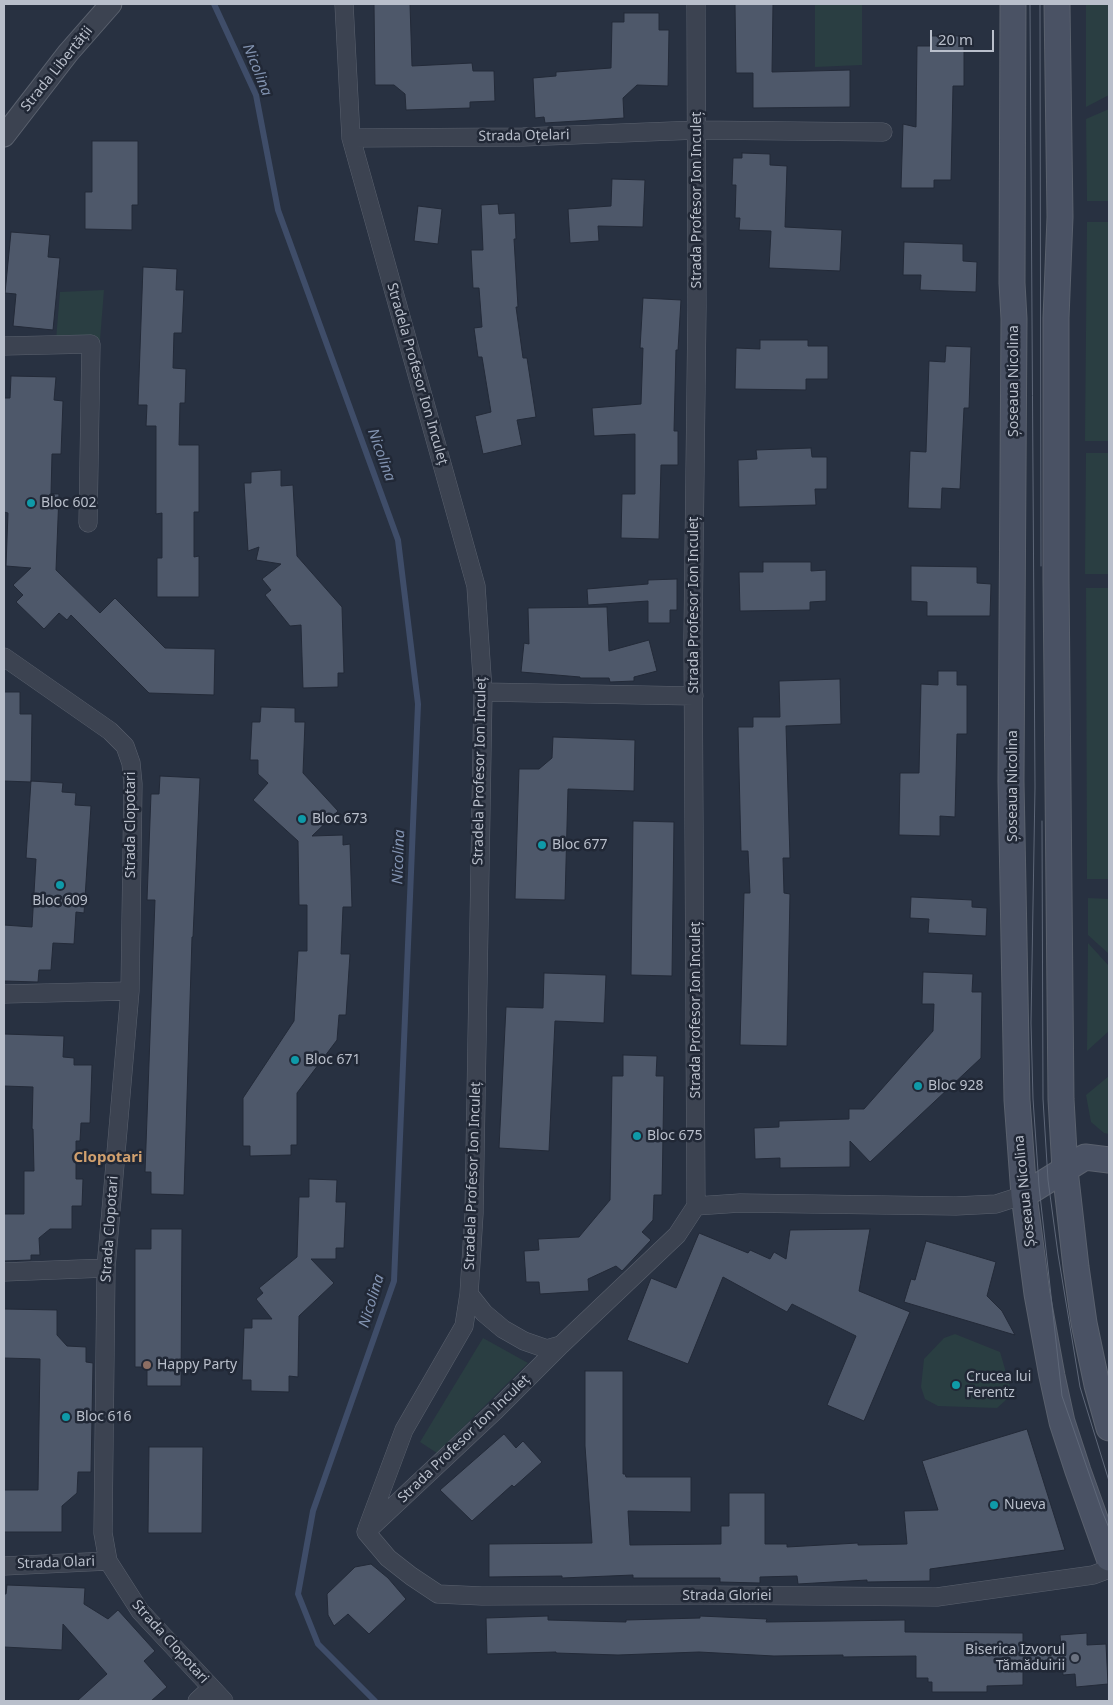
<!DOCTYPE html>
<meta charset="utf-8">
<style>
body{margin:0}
#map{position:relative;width:1113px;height:1705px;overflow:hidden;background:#283141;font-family:"Noto Sans",sans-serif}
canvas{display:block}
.frame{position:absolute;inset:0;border:5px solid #b9bfcb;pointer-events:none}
.scale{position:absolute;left:930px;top:30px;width:64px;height:22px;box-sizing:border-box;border:2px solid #b9bfcb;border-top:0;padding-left:6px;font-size:15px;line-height:18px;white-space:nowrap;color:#b9bfcb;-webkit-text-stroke:4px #212836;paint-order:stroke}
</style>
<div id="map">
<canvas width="1113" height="1705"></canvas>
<div class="frame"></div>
<div class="scale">20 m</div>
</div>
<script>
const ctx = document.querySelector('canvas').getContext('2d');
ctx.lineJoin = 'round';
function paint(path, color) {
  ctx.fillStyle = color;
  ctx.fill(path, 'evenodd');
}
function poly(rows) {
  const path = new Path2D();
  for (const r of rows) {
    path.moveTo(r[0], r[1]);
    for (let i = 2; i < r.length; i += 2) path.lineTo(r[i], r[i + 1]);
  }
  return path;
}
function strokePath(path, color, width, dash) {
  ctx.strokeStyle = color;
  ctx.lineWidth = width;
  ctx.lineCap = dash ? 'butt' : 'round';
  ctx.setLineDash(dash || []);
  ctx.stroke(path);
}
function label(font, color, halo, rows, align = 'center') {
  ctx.font = font + ' "Noto Sans",sans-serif';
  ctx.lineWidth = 5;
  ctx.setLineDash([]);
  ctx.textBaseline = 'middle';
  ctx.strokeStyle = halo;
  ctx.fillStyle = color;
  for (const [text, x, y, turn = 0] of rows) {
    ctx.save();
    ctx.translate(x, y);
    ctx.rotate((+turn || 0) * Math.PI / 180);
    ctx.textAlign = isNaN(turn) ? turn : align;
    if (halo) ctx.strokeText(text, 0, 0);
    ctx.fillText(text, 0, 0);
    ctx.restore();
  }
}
paint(poly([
 [815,4,862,4,862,65,815,67],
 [1086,4,1109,4,1109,95,1086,107],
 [1109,109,1109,201,1087,201,1086,119],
 [1087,222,1109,222,1109,441,1085,441],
 [104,290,100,340,56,340,60,292],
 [1086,453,1109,453,1109,574,1085,574],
 [1086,588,1109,588,1109,879,1087,879],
 [1088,898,1109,899,1109,954,1088,935],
 [1088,943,1109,966,1109,1031,1087,1051],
 [1109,1076,1109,1134,1104,1133,1091,1122,1086,1095],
 [955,1334,1000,1352,1010,1386,1007,1399,997,1408,938,1406,925,1399,921,1387,924,1359,944,1338],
 [483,1338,528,1363,437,1453,420,1442]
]), '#2a3e42');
strokePath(poly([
 [214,4,256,95,278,210,398,540,418,704,394,1281,313,1511,298,1594,318,1644,375,1701]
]), '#3f4d69', 6);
const building = poly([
 [374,4,410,4,412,66,472,63,473,71,494,71,495,101,470,102,470,108,406,110,405,94,394,85,375,85,374,4],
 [735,4,773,4,772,72,850,70,850,107,753,108,753,73,736,73,735,4],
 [624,13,659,13,659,30,669,30,668,86,637,85,623,98,624,118,545,123,544,117,535,118,533,78,556,76,556,72,611,68,612,22,624,22,624,13],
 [931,36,964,36,964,86,953,86,951,180,934,180,934,188,901,188,903,124,916,127,917,46,930,46,931,36],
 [92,141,138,141,138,205,132,205,132,230,85,229,85,192,92,192,92,141],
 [742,153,770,154,770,165,787,166,785,227,842,230,840,271,769,268,771,231,739,230,740,218,735,218,736,185,732,185,733,158,742,158,742,153],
 [612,179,645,180,643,227,598,226,599,241,570,243,568,209,611,206,612,179],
 [498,204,499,214,515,213,516,239,514,239,518,307,516,307,523,358,527,358,536,417,517,420,522,445,483,454,475,416,491,412,482,357,478,357,474,328,482,327,479,288,473,288,471,250,483,250,481,205,498,204],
 [418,206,442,209,438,244,414,241,418,206],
 [11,232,50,235,48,257,60,258,53,330,13,326,16,294,5,293,11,232],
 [904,242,963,244,963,261,977,262,976,292,920,290,921,275,903,275,904,242],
 [143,267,177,269,176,290,184,290,182,333,174,333,173,368,186,369,185,403,180,403,179,445,199,445,199,512,194,512,194,557,199,556,199,597,157,597,157,558,162,558,162,513,156,514,156,426,146,426,147,405,138,405,143,267],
 [643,298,681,300,678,350,676,350,674,431,678,431,678,465,661,465,659,539,621,538,622,494,635,494,635,434,594,436,592,408,641,404,643,348,640,348,643,298],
 [760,340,808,340,808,346,828,346,828,379,806,379,806,390,735,389,736,348,760,349,760,340],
 [946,346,971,347,969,408,964,408,960,489,942,488,941,509,908,508,910,451,926,452,929,361,945,362,946,346],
 [11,376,56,377,54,400,63,401,61,454,52,454,51,494,59,494,56,570,100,613,115,598,165,648,215,649,214,695,149,693,71,615,67,620,59,613,44,629,16,602,23,595,13,585,31,568,6,566,8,513,4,512,4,398,10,398,11,376],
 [811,448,812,457,827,457,827,489,815,489,816,505,739,507,738,460,757,459,756,450,811,448],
 [281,470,281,486,293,485,297,556,342,607,344,673,338,673,338,687,303,688,301,625,290,626,265,595,271,590,262,579,281,564,256,560,259,547,248,551,244,483,251,483,251,472,281,470],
 [763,562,811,562,811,571,826,570,826,601,810,602,810,610,740,611,739,572,763,572,763,562],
 [911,566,977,567,977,583,991,584,990,616,927,616,927,602,911,601,911,566],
 [677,579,677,610,670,610,670,623,648,623,648,601,588,605,587,589,648,584,648,580,677,579],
 [607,607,609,651,649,640,657,671,634,677,634,681,610,682,609,678,580,678,580,677,521,672,524,643,529,644,528,608,607,607],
 [938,671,957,671,957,685,967,685,967,734,957,734,955,817,940,816,940,836,899,835,900,773,919,773,921,684,938,685,938,671],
 [840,679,841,724,786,726,790,858,783,858,784,893,790,894,787,1046,740,1045,744,893,750,893,748,851,741,851,738,727,753,727,753,717,780,717,779,681,840,679],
 [4,692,20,692,20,714,32,714,31,782,4,781,4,692],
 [261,707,295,708,295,722,305,722,303,773,338,811,312,836,343,835,343,845,350,844,352,907,343,907,341,954,350,954,346,1015,339,1015,337,1040,297,1093,297,1145,291,1145,291,1155,250,1156,250,1146,243,1146,243,1098,294,1021,298,951,307,951,307,905,299,905,298,841,253,800,268,783,258,774,258,760,250,760,252,722,260,722,261,707],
 [553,737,635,740,634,791,568,789,565,900,515,899,519,769,539,769,552,758,553,737],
 [160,776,200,778,193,937,192,937,184,1195,151,1194,151,1172,145,1172,155,900,147,900,151,794,159,794,160,776],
 [31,781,63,783,62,792,76,793,75,805,91,806,84,913,76,912,74,944,53,943,51,970,39,970,38,982,4,981,4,925,32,927,36,859,26,858,31,781],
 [633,821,674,822,672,976,631,975,633,821],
 [911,897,972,900,972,907,987,908,986,936,928,933,929,919,910,918,911,897],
 [923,972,973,974,972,992,982,992,981,1058,870,1162,850,1141,850,1167,780,1168,780,1158,755,1159,754,1128,779,1127,779,1121,849,1119,849,1109,864,1109,933,1031,934,1004,922,1004,923,972],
 [544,973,606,975,604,1023,555,1021,549,1151,499,1148,506,1007,543,1008,544,973],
 [4,1034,64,1036,63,1057,74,1058,74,1065,92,1065,90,1123,81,1123,80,1141,76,1141,76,1179,83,1179,82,1206,72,1206,72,1229,50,1229,39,1238,40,1255,31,1255,31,1260,4,1261,4,1214,24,1214,24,1171,34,1171,33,1129,32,1129,33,1087,4,1086,4,1034],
 [623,1055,657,1056,656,1076,664,1076,662,1195,654,1195,653,1220,642,1232,651,1240,622,1271,616,1266,588,1279,589,1291,540,1294,539,1282,526,1282,524,1251,539,1250,538,1239,579,1237,610,1200,612,1076,623,1076,623,1055],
 [309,1179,337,1180,336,1202,346,1202,344,1248,336,1248,336,1259,311,1259,334,1283,299,1316,298,1377,289,1376,289,1392,251,1391,251,1380,242,1380,244,1328,252,1328,252,1319,272,1319,256,1299,263,1293,259,1288,297,1257,299,1197,309,1197,309,1179],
 [151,1229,182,1229,181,1386,147,1386,147,1367,135,1367,135,1249,151,1249,151,1229],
 [870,1229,859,1291,910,1312,864,1421,827,1405,856,1336,792,1304,787,1312,723,1277,688,1364,627,1340,651,1278,676,1288,699,1233,748,1253,750,1250,770,1259,774,1252,786,1259,790,1230,870,1229],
 [926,1241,996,1262,987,1296,1002,1311,1015,1335,904,1302,911,1279,915,1280,926,1241],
 [4,1309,57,1310,57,1335,67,1346,86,1347,86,1362,93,1363,91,1472,78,1472,77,1493,62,1506,62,1532,4,1532,4,1490,38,1490,40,1359,4,1358,4,1309],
 [585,1371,623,1371,623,1474,625,1474,626,1477,691,1477,691,1512,628,1511,630,1545,721,1544,721,1526,729,1526,729,1493,765,1493,765,1544,787,1544,787,1547,858,1543,858,1545,907,1544,904,1511,938,1510,922,1461,1027,1429,1065,1550,930,1569,930,1581,867,1582,867,1580,798,1584,797,1576,760,1577,760,1583,720,1582,720,1578,633,1578,633,1575,562,1578,562,1576,489,1577,489,1544,592,1543,585,1446,585,1371],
 [504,1434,516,1448,523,1441,542,1462,514,1487,512,1485,472,1521,440,1490,504,1434],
 [149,1447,203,1447,202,1533,148,1533,149,1447],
 [371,1564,388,1578,406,1599,369,1634,348,1614,334,1626,328,1615,327,1594,355,1567,371,1564],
 [7,1585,85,1588,84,1604,108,1619,118,1610,155,1651,144,1661,167,1687,151,1701,77,1701,107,1674,63,1624,62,1650,4,1647,4,1594,6,1594,7,1585],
 [548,1616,548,1620,626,1622,626,1620,700,1618,700,1616,767,1619,766,1622,905,1620,905,1632,1023,1633,1023,1650,1061,1647,1060,1635,1087,1633,1087,1645,1106,1644,1108,1684,1076,1687,1075,1674,1063,1675,1062,1664,1023,1666,1023,1685,987,1686,987,1692,932,1692,932,1682,928,1682,928,1678,916,1678,916,1656,843,1657,843,1655,774,1656,699,1652,618,1655,556,1653,556,1652,487,1654,486,1618,548,1616]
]);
paint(building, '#4e586a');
strokePath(building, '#232a38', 1);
const minor = poly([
 [344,4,351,138,476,586,483,692,474,1214,469,1294,464,1326,404,1430,367,1529],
 [351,138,523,137,697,130,883,132],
 [4,346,91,344,88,523],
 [4,657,110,731,125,746,131,763,133,784,130,991,106,1268,103,1533,108,1561,140,1611,224,1701],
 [483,692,694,696],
 [4,994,130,991],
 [696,1206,740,1203,956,1206,996,1204,1024,1195],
 [4,1272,106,1268],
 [469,1294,484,1313,503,1329,524,1341,547,1349,561,1345],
 [366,1532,496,1410,561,1345,677,1235,696,1206,693,636,697,307,696,4],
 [366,1532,388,1558,411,1576,438,1594,482,1596,699,1595,937,1597,1093,1575,1109,1569],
 [4,1566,108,1561],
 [197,1701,211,1688]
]);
const tertiary = poly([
 [4,136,68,53,111,4]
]);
const secondary = poly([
 [1013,4,1012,283,1014,319,1011,781,1017,1100,1024,1195,1037,1294,1052,1376,1062,1422,1078,1471,1109,1558],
 [1057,4,1060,217,1056,318,1056,580,1061,1099,1065,1170,1076,1267,1084,1323,1097,1385,1109,1428],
 [1024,1195,1085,1157,1109,1160]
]);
strokePath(minor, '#5a616e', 19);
strokePath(tertiary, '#5a616e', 23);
strokePath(secondary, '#5a616e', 27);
strokePath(minor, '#3c4351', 18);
strokePath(tertiary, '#3c4351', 21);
strokePath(secondary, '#4a5264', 25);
strokePath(poly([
 [1030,4,1035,787,1031,1023,1033,1099,1039,1186,1062,1396,1102,1511,1109,1528],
 [1040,4,1041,566],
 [1042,821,1043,1099,1048,1180,1058,1254,1080,1387,1109,1481]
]), '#5e6778', 1);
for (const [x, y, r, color] of [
 [31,503,5,"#0f9aa8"],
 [302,819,5,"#0f9aa8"],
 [542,845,5,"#0f9aa8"],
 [60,885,5,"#0f9aa8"],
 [295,1060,5,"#0f9aa8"],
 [918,1086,5,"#0f9aa8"],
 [637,1136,5,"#0f9aa8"],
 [147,1365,5,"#8d6e63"],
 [956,1385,5,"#0f9aa8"],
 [66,1417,5,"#0f9aa8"],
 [994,1505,5,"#0f9aa8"],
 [1075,1658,5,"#6b7280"]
]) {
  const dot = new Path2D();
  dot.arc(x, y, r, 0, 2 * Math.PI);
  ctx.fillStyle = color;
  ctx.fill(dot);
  strokePath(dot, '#212836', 2);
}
label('14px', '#b9bfcb', '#212836', [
 ["Strada Libertății",57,69,-51],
 ["Strada Oțelari",524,136,-1],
 ["Strada Profesor Ion Inculeț",697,200,-90],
 ["Stradela Profesor Ion Inculeț",417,374,74],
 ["Șoseaua Nicolina",1014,381,-90],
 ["Strada Profesor Ion Inculeț",694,605,-90],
 ["Stradela Profesor Ion Inculeț",480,771,-89],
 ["Șoseaua Nicolina",1013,786,-90],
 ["Strada Clopotari",131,825,-90],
 ["Strada Profesor Ion Inculeț",696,1010,-90],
 ["Stradela Profesor Ion Inculeț",473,1176,-88],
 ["Șoseaua Nicolina",1025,1191,-96],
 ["Strada Clopotari",110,1229,-86],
 ["Strada Profesor Ion Inculeț",464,1439,-44],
 ["Strada Olari",56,1563,-2],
 ["Strada Gloriei",727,1596],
 ["Strada Clopotari",170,1642,48]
]);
label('14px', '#b9bfcb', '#212836', [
 ["Bloc 602",41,503],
 ["Bloc 673",312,819],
 ["Bloc 677",552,845],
 ["Bloc 609",60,901,"center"],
 ["Bloc 671",305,1060],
 ["Bloc 928",928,1086],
 ["Bloc 675",647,1136],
 ["Happy Party",157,1365],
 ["Crucea lui",966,1377],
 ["Ferentz",966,1393],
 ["Bloc 616",76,1417],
 ["Nueva",1004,1505],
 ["Biserica Izvorul",1065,1650,"right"],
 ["Tămăduirii",1065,1666,"right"]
], 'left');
label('italic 15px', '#8293b1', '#212836', [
 ["Nicolina",257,70,68],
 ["Nicolina",381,455,70],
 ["Nicolina",399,857,-88],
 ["Nicolina",372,1301,-73]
]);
label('bold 15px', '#d1a06e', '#212836', [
 ["Clopotari",108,1158]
]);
</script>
